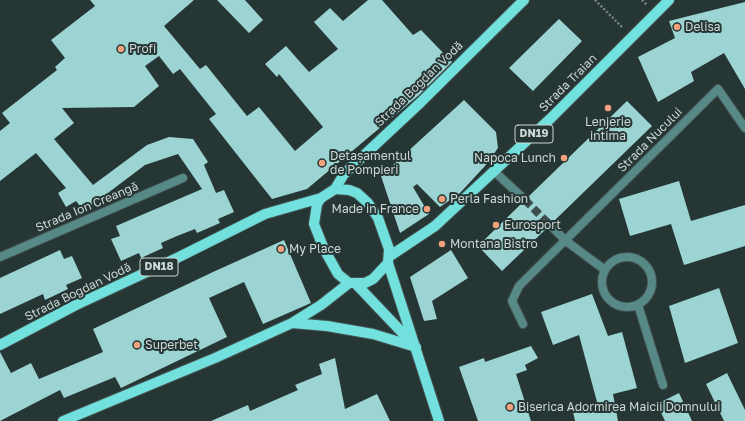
<!DOCTYPE html>
<meta charset="utf-8">
<style>
body{margin:0}
canvas{display:block;background:#253635}
</style>
<canvas width="745" height="421"></canvas>
<script>
const ctx = document.querySelector('canvas').getContext('2d');
ctx.lineJoin = 'round';
function paint(path, color) {
  ctx.fillStyle = color;
  ctx.fill(path, 'evenodd');
}
function poly(rows) {
  const path = new Path2D();
  for (const r of rows) {
    if (r.length === 3) {
      path.moveTo(r[0] + r[2], r[1]);
      path.arc(r[0], r[1], r[2], 0, 2 * Math.PI);
      continue;
    }
    path.moveTo(r[0], r[1]);
    for (let i = 2; i < r.length; i += 2) path.lineTo(r[i], r[i + 1]);
  }
  return path;
}
function strokePath(path, color, width, dash) {
  ctx.strokeStyle = color;
  ctx.lineWidth = width;
  ctx.lineCap = dash ? 'butt' : 'round';
  ctx.setLineDash(dash || []);
  ctx.stroke(path);
}
function label(font, color, halo, rows, align = 'center') {
  ctx.font = font + ' "Golos Text",sans-serif';
  ctx.lineWidth = 4;
  ctx.setLineDash([]);
  ctx.textBaseline = 'middle';
  ctx.strokeStyle = halo;
  ctx.fillStyle = color;
  for (const [text, x, y, turn = 0] of rows) {
    ctx.save();
    ctx.translate(x, y);
    ctx.rotate((+turn || 0) * Math.PI / 180);
    ctx.textAlign = isNaN(turn) ? turn : align;
    if (halo) ctx.strokeText(text, 0, 0);
    ctx.fillText(text, 0, 0);
    ctx.restore();
  }
}
paint(poly([
 [90,0,194,0,164,26,200,69,206,65,247,116,259,107,295,151,323,127,279,74,277,77,265,64,286,46,309,72,338,49,314,22,330,8,343,21,368,0,382,0,413,35,421,30,452,62,419,95,307,189,272,199,209,119,216,114,180,69,173,74,159,56,145,66,159,86,134,107,62,108,74,123,54,139,93,185,147,145,169,137,193,139,208,162,204,165,216,193,224,190,234,212,218,219,220,223,197,233,195,229,177,236,161,243,163,248,141,258,139,253,121,261,111,239,120,236,116,226,202,189,178,154,145,165,84,211,76,201,66,207,58,193,66,188,36,153,0,181,0,131,10,123,2,113,57,70,55,67,65,58,51,40,95,6],
 [217,0,245,0,263,20,249,33],
 [745,2,745,89,724,53,691,72,694,81,658,102,638,57,675,38,669,21],
 [559,19,582,41,533,91,509,68],
 [464,100,496,132,498,148,485,166,460,193,440,207,417,184,413,187,429,214,400,233,381,176],
 [627,101,652,126,554,221,551,220,546,221,545,224,546,229,502,271,478,246,521,204,524,205,529,204,530,201,529,196],
 [679,181,691,221,745,205,745,246,684,265,671,224,630,236,619,199],
 [284,240,311,303,263,324,244,282,209,298,227,337,121,388,115,377,64,398,60,390,0,421,0,352,11,373,31,363,39,379,103,352,93,329,213,272],
 [60,250,64,259,72,256,82,278,66,285,68,289,45,300,43,294,0,314,0,278],
 [451,250,468,278,432,301,437,319,424,321,410,277],
 [719,288,738,343,685,363,669,306],
 [592,294,608,336,622,332,637,388,613,394,618,421,575,421,572,407,597,402,579,335,553,345,541,312],
 [531,346,538,358,525,365,527,370,516,374,531,421,478,421,459,367,484,358,485,362],
 [335,358,345,409,377,394,390,421,211,421,248,405,250,411,298,390,295,385,322,374,319,364],
 [727,373,745,410,745,421,724,421,706,384],
 [679,393,692,421,665,421,657,404]
]), '#9bd4d2');
strokePath(poly([
 [525,200,550,225]
]), '#3e4e4d', 8, [8, 4]);
const minor = poly([
 [495,172,525,200],
 [550,225,566,241,605,270],
 [627,282,25],
 [0,257,183,178],
 [638,305,663,385],
 [523,324,512,301,519,286,718,89,745,128]
]);
const primary = poly([
 [335,189,344,174,421,102,524,0],
 [335,189,349,190,357,193,368,203,378,218,389,249,388,263,373,279,365,283,349,283,338,274,324,249,314,224,317,204,321,198,335,189],
 [390,256,435,226,550,119,669,0],
 [388,263,439,421],
 [356,284,413,344],
 [292,323,327,326,373,334,416,347],
 [0,345,76,305,179,257,265,214,321,198],
 [63,421,215,358,292,323,321,305,349,283]
]);
strokePath(minor, '#435352', 10);
strokePath(primary, '#435352', 12);
strokePath(poly([
 [595,0,623,28],
 [642,0,647,5]
]), '#798685', 2.5, [2, 2]);
strokePath(minor, '#578987', 8);
strokePath(primary, '#72e0dd', 10);
for (const [x, y, r, color] of [
 [677,27,4,"#f1a17c"],
 [121,49,4,"#f1a17c"],
 [608,108,4,"#f1a17c"],
 [564,158,4,"#f1a17c"],
 [322,163,4,"#f1a17c"],
 [442,199,4,"#f1a17c"],
 [427,209,4,"#f1a17c"],
 [496,225,4,"#f1a17c"],
 [442,244,4,"#f1a17c"],
 [281,249,4,"#f1a17c"],
 [137,345,4,"#f1a17c"],
 [510,407,4,"#f1a17c"]
]) {
  const dot = new Path2D();
  dot.arc(x, y, r, 0, 2 * Math.PI);
  ctx.fillStyle = color;
  ctx.fill(dot);
  strokePath(dot, '#253635', 1.5);
}
for (const [x, y, w] of [
 [534,134,38],
 [159,267,38]
]) {
  const box = new Path2D();
  box.roundRect(x - w / 2, y - 9, w, 18, 3);
  ctx.fillStyle = '#253635';
  ctx.fill(box);
  strokePath(box, '#cdd7d6', 1);
}
label('bold 11px', '#cdd7d6', null, [
 ["DN19",534,134],
 ["DN18",159,267]
]);
label('12px', '#cdd7d6', '#253635', [
 ["Delisa",685,27],
 ["Profi",129,49],
 ["Lenjerie",608,122,"center"],
 ["intima",608,136,"center"],
 ["Detașamentul",330,156],
 ["de Pompieri",330,170],
 ["Napoca Lunch",556,158,"right"],
 ["Perla Fashion",450,199],
 ["Made in France",419,209,"right"],
 ["Eurosport",504,225],
 ["Montana Bistro",450,244],
 ["My Place",289,249],
 ["Superbet",145,345],
 ["Biserica Adormirea Maicii Domnului",518,407]
], 'left');
label('12px', '#cdd7d6', '#253635', [
 ["Strada Traian",568,83,-45],
 ["Strada Bogdan Vodă",419,84,-44],
 ["Strada Nucului",650,140,-45],
 ["Strada Ion Creangă",87,207,-23],
 ["Strada Bogdan Vodă",78,292,-26]
]);
</script>
